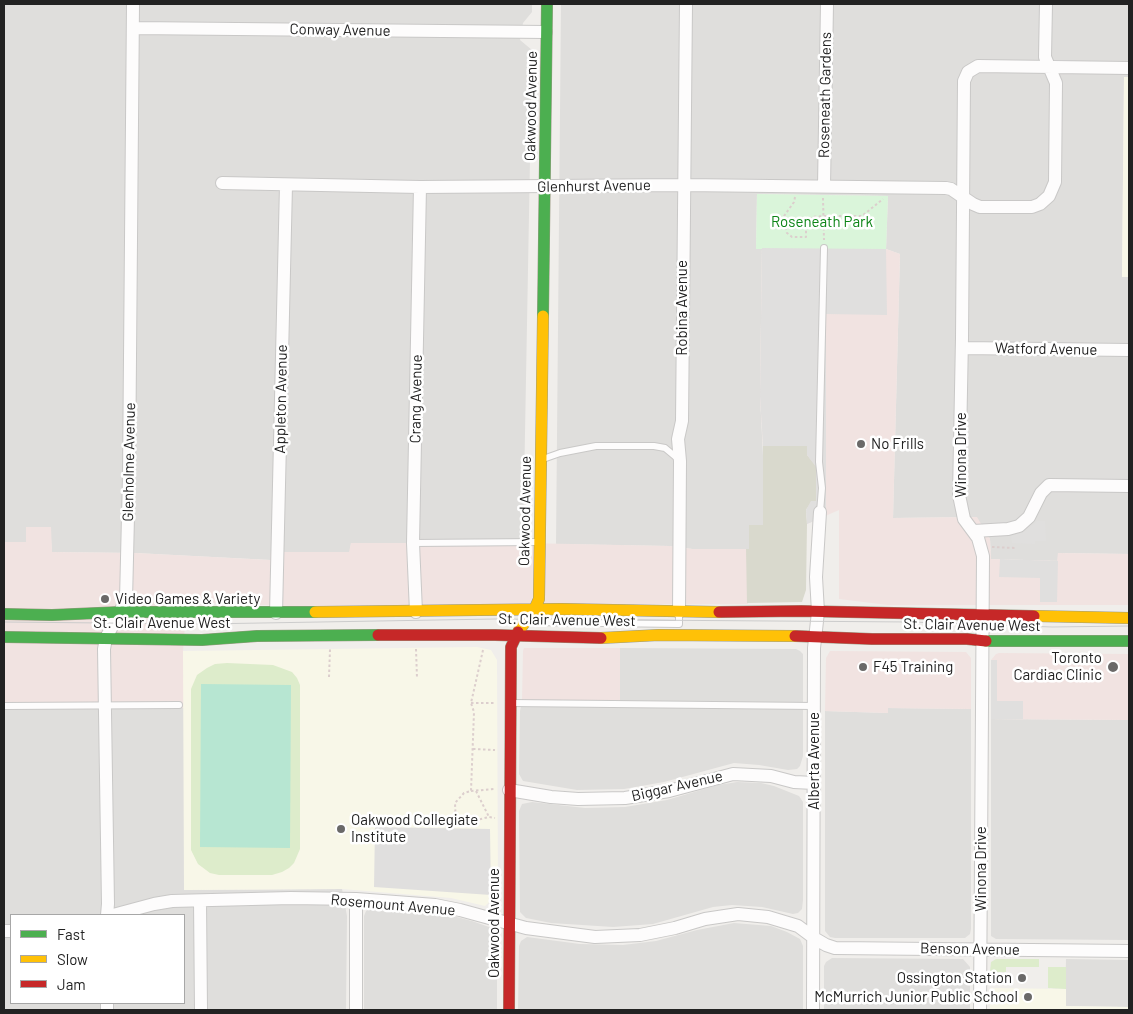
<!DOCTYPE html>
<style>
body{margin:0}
#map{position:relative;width:1133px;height:1014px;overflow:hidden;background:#f0eeeb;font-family:Barlow,sans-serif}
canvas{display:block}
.frame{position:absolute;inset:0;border:5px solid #222;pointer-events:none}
.legend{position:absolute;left:10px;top:914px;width:175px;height:90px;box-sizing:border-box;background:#fff;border:1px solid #a7a7a7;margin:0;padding:6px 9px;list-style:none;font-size:15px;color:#222}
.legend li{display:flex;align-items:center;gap:10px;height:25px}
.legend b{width:25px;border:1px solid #a7a7a7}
</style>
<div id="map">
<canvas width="1133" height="1014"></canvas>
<div class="frame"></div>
<ul class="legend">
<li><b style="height:6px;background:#4caf50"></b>Fast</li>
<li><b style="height:6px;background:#ffc107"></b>Slow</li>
<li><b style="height:6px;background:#c62828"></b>Jam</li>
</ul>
</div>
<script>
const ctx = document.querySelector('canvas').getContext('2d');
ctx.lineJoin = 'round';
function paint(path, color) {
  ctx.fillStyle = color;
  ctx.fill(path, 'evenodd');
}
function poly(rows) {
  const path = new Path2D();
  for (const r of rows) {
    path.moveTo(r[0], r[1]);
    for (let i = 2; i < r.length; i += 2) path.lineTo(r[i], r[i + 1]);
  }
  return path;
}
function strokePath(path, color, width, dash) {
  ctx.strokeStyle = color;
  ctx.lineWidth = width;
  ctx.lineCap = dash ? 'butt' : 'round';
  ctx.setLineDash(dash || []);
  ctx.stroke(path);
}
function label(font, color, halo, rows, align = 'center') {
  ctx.font = font + ' Barlow,sans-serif';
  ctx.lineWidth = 5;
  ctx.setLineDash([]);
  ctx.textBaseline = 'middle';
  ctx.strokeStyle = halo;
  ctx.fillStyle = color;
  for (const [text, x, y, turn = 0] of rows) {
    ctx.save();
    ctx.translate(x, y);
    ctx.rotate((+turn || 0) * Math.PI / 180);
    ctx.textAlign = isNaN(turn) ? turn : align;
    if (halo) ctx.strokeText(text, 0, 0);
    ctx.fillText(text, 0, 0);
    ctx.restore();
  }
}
paint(poly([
 [4,4,532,4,532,12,523,23,520,40,532,50,523,543,351,543,350,552,271,552,271,560,135,553,52,552,50,527,27,527,27,542,4,542],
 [561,4,1129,4,1129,77,1124,77,1122,277,1129,277,1129,554,1058,553,1058,561,991,559,990,539,976,517,893,518,900,254,886,249,888,196,757,194,756,249,762,248,760,396,764,476,763,525,749,525,749,549,692,549,669,546,556,544],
 [620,648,796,649,800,651,803,654,803,756,800,766,797,769,788,770,759,765,734,763,664,782,624,789,577,790,523,781,519,774,520,711,522,701,620,703],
 [4,706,185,708,184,890,342,889,347,916,346,1010,4,1010],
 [11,915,184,915,184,1003,11,1003],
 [888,708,971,709,971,929,970,934,965,938,835,938,830,937,825,931,825,711,888,713],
 [991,719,1129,720,1129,940,996,939,991,936],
 [737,782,761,783,774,786,799,796,803,802,803,900,802,909,798,913,793,914,762,907,732,905,713,907,653,924,613,927,551,923,526,918,520,912,519,811,522,804,532,802,585,808,625,807,667,800,718,785],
 [370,909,453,916,472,921,489,927,495,931,497,937,497,1010,364,1010,364,916,366,911],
 [734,923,771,926,787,932,800,939,803,946,803,1010,518,1010,519,946,521,941,527,937,580,944,623,945,656,941,697,930],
 [832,958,963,959,970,967,970,1010,824,1010,824,966,826,962],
 [1066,959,1129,960,1129,1007,1065,1006]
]), '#dfdedc');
paint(poly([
 [762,248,886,249,900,254,893,518,977,517,990,539,991,559,1057,561,1058,553,1129,554,1129,605,888,605,839,599,839,510,807,524,807,446,763,446,760,396],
 [26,527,51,527,52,552,135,553,270,560,271,552,349,552,351,543,523,543,669,546,692,549,749,549,748,604,291,606,187,602,183,651,185,708,4,706,4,542,26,542],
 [524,648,620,648,620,703,522,701,523,651],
 [830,651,966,652,971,658,971,709,888,708,888,713,825,711,826,658],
 [999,653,1129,654,1129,720,991,719,991,660,996,654]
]), '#f1e3e1');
paint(poly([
 [1124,77,1129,77,1129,277,1122,277],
 [477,647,491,650,497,660,498,894,485,906,451,898,342,889,184,890,183,651],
 [990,988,1066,989,1066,1006,1129,1007,1129,1010,990,1010]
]), '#f8f7e8');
paint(poly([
 [763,446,807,446,807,455,816,466,816,501,811,502,806,510,807,524,806,590,802,602,747,603,746,549,749,549,749,525,763,525]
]), '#d9d9cd');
paint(poly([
 [227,663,273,665,292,672,297,678,300,685,300,849,294,863,289,868,282,872,272,875,219,875,210,873,198,864,191,850,191,689,197,675,207,668,215,664],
 [996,959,1039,959,1039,967,1006,967,1006,972,990,972,991,962],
 [1048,967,1066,967,1066,989,1048,988]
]), '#ddeccb');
paint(poly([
 [757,194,888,196,886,249,756,249]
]), '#daf5da');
paint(poly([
 [201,684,291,685,290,848,200,847]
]), '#b7e6d2');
paint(poly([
 [762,248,886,249,887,315,826,314,826,516,807,524,806,510,811,501,816,501,816,467,807,455,807,446,763,446,760,396],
 [1037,521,1045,521,1046,541,1035,541,1035,544,1012,543,1011,536,1025,531],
 [1000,559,1058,561,1057,602,1040,602,1040,578,999,577],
 [991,660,997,660,997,701,1023,701,1023,719,991,719],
 [375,827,490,829,491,895,374,887]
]), '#e0dfde');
const lane = poly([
 [543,459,560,453,596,446,654,446,665,448,677,458],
 [820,512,822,488,819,462,824,248],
 [413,543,539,542],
 [528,622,679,624,679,613],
 [511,703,815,706],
 [4,706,179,705]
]);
const street = poly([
 [133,28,546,32],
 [222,183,420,187,683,185,946,188,951,189,973,204,980,207,1032,207,1040,204,1049,196,1055,182,1056,83,1045,57,1046,4],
 [824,186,827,4],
 [962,348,1129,350],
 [974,531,1008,529,1019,526,1029,517,1041,493,1049,485,1129,486],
 [416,612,413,543,420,187],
 [679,612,680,461,678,439,682,421,686,4],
 [276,613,286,185],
 [509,790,551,797,578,799,625,798,669,791,733,774,771,776,794,782,814,783],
 [200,901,201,1010],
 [107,915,108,904,104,649,106,638,126,600,129,475,133,4],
 [113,915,154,904,172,901,291,898,356,899,435,905,460,910,526,928,595,937,640,935,675,928,705,919,738,914,768,917,798,926,814,938,826,945,835,948,1129,951],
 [4,931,11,931],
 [107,1003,107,1010],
 [356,1010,356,899],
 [813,1010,814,648,818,612,816,577,820,512],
 [980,1010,983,556,978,538,964,519,959,495,962,338,964,81,968,72,978,66,1129,68]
]);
const fast = poly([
 [543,316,547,4],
 [4,614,52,615,121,612,315,612],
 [4,637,202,640,257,636,378,635],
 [986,641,1129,641]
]);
const slow = poly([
 [315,612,561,609,719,612],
 [1034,616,1129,618],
 [518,632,534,610,539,599,543,316],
 [601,638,659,635,795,636]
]);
const jam = poly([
 [719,612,801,611,1034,616],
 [378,635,495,635,601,638],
 [795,636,872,639,967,639,986,641],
 [509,1010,511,647,518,632]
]);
strokePath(lane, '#c9c8c7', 8);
strokePath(street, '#c9c8c7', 14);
strokePath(fast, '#999a82', 12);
strokePath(slow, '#999a82', 12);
strokePath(jam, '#999a82', 12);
strokePath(poly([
 [795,197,794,202,782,219,787,233,792,237,806,237,806,225,812,217,823,216,862,216,883,199],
 [823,198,824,240],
 [992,547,1015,548],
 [416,649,417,678],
 [483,650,471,703,474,712,471,791,464,793,455,803,456,825,489,817,495,818],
 [329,677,330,649],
 [471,703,496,703],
 [473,749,495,750],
 [471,791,494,789],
 [476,791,489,817],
 [991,975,1006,975]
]), '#dccecd', 2, [2.5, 2.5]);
strokePath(lane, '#fdfcfc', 6);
strokePath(street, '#fdfcfc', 12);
strokePath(fast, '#4caf50', 11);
strokePath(slow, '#ffc107', 11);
strokePath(jam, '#c62828', 11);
strokePath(poly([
 [4,622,203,624,495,619,911,622,1052,627,1129,626]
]), '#ccc', 1);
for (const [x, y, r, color] of [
 [861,444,5,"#6a6968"],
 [105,599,5,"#6a6968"],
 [863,667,5,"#6a6968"],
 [1113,667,6,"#6a6968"],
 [341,829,5,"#6a6968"],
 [1022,978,5,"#6a6968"],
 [1028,997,5,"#6a6968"]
]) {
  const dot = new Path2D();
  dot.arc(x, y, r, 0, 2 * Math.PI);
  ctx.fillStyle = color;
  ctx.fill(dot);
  strokePath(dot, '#fff', 2);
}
label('15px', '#222', '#fff', [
 ["Conway Avenue",340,30,1],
 ["Roseneath Gardens",825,95,-89],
 ["Oakwood Avenue",531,106,-89],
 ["Glenhurst Avenue",594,186,-1],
 ["Robina Avenue",682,308,-90],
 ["Watford Avenue",1046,349,1],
 ["Appleton Avenue",281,399,-89],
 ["Crang Avenue",416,399,-89],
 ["Winona Drive",961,455,-90],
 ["Glenholme Avenue",129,462,-89],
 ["Oakwood Avenue",525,511,-89],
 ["St. Clair Avenue West",567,620,1],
 ["St. Clair Avenue West",162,623],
 ["St. Clair Avenue West",972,625,1],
 ["Alberta Avenue",814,761,-90],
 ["Biggar Avenue",677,786,-13],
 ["Winona Drive",981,869,-90],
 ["Rosemount Avenue",393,905,5],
 ["Oakwood Avenue",494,923,-90],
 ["Benson Avenue",970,949,1]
]);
label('15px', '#0c8416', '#fff', [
 ["Roseneath Park",822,222]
]);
label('15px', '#222', '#fff', [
 ["No Frills",871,444],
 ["Video Games & Variety",115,599],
 ["Toronto",1102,658,"right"],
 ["Cardiac Clinic",1102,675,"right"],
 ["F45 Training",873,667],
 ["Oakwood Collegiate",351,820],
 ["Institute",351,837],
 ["Ossington Station",1012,978,"right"],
 ["McMurrich Junior Public School",1018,997,"right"]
], 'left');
</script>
